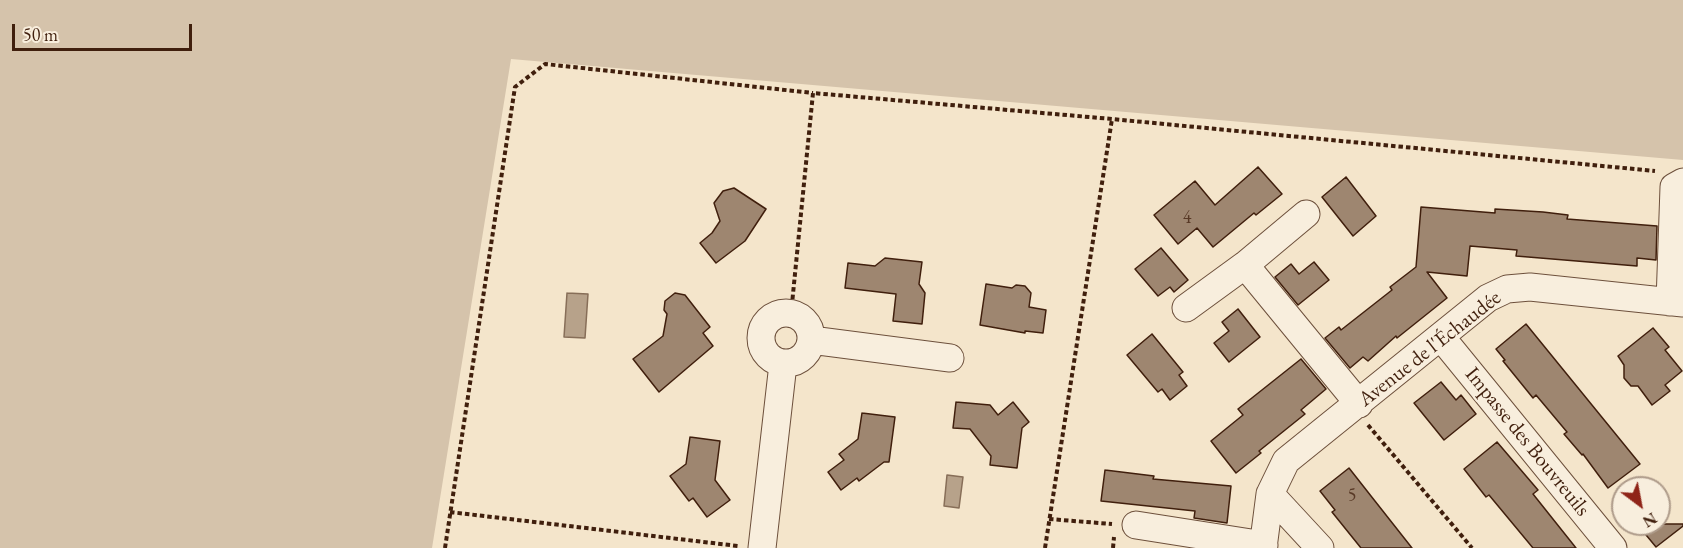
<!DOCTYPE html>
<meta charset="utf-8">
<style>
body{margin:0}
#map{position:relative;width:1683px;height:548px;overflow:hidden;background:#f4e5cb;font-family:"EB Garamond",serif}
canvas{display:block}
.north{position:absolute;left:1611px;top:476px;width:60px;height:60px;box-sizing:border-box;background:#f8eedd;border:2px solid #ae9b8a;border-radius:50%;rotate:148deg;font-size:16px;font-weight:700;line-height:24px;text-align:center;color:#401f0d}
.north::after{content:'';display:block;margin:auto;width:21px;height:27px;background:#8f2418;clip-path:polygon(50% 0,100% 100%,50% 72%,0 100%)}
.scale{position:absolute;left:12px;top:24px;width:180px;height:27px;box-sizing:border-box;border:3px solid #401f0d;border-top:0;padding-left:8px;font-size:18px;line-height:21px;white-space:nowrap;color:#401f0d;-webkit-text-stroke:4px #f8eedd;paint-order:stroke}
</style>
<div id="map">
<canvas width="1683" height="548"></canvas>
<div class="north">N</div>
<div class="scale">50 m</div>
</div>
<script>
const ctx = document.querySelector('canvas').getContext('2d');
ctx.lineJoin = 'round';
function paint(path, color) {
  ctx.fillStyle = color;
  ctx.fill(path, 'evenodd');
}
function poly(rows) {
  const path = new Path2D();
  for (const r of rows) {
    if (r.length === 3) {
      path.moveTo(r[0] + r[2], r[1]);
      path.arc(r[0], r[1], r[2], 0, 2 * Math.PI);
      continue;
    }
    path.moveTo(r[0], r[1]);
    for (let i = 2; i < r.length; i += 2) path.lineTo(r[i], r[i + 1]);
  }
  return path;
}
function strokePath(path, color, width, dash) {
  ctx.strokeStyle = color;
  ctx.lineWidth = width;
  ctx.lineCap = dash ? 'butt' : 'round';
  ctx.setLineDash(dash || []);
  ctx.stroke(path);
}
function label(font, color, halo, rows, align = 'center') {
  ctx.font = font + ' "EB Garamond",serif';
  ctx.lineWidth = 4.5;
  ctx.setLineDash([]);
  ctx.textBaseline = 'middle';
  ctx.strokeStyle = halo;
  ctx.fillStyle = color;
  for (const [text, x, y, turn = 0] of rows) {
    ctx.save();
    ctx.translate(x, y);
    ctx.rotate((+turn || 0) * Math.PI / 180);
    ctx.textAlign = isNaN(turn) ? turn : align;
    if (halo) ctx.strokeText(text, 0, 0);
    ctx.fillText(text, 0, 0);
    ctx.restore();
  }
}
paint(poly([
 [0,0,1683,0,1683,160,511,59,432,548,0,548]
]), '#d5c3ab');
const water = poly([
 [567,293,588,294,585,338,564,337,567,293],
 [947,475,963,477,959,508,944,506,947,475]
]);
paint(water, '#b7a28a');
strokePath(water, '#876e58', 1.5);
const building = poly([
 [1258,167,1282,194,1256,215,1254,213,1213,247,1197,228,1178,244,1154,215,1195,181,1215,205,1258,167],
 [1346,177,1376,216,1353,236,1322,197,1346,177],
 [734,188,766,209,745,241,716,263,700,243,712,233,720,221,714,203,723,191,734,188],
 [1421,207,1495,213,1495,209,1543,212,1568,215,1567,219,1657,226,1656,260,1637,258,1637,266,1516,256,1517,250,1470,246,1467,276,1427,272,1447,298,1397,338,1396,336,1368,361,1363,357,1350,368,1325,338,1339,327,1341,330,1392,290,1390,287,1416,267,1421,207],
 [1161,248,1188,280,1174,292,1170,287,1158,296,1135,269,1161,248],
 [885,258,922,262,919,284,925,293,922,324,893,321,896,294,845,288,848,263,875,266,885,258],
 [1314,262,1329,280,1298,305,1275,277,1291,264,1299,274,1314,262],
 [986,284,1012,288,1016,285,1025,286,1031,293,1029,307,1046,310,1043,333,1025,331,1025,333,980,325,986,284],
 [675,293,685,295,710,327,703,333,713,346,659,392,633,359,663,336,667,314,664,310,665,301,675,293],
 [1238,309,1260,337,1229,362,1214,343,1229,331,1222,322,1238,309],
 [1526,324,1640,464,1608,488,1583,454,1582,455,1564,434,1567,432,1536,395,1533,398,1503,361,1505,360,1496,349,1526,324],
 [1653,328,1669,347,1665,350,1682,371,1665,385,1670,391,1652,405,1638,386,1631,386,1624,378,1624,365,1618,356,1653,328],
 [1152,334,1183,372,1179,375,1187,386,1170,400,1162,389,1158,392,1127,355,1152,334],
 [1301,359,1326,389,1301,410,1305,414,1259,451,1261,453,1236,473,1211,441,1243,415,1238,409,1301,359],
 [1441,382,1456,400,1461,395,1476,414,1444,440,1414,403,1441,382],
 [956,402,990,405,998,415,1013,402,1029,422,1022,428,1017,468,990,465,991,456,970,429,953,428,956,402],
 [862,413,895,417,889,462,884,462,859,481,857,478,841,490,828,472,844,460,839,454,858,439,862,413],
 [690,437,720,441,715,480,730,500,707,517,693,498,689,501,670,476,686,464,690,437],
 [1497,442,1538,490,1533,494,1576,548,1533,548,1489,495,1486,497,1464,469,1497,442],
 [1349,468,1371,496,1412,548,1361,548,1332,512,1335,510,1320,491,1349,468],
 [1105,470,1154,476,1153,479,1231,486,1227,523,1194,518,1195,511,1101,501,1105,470],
 [1637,524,1683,524,1683,526,1656,547,1637,524]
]);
paint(building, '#9e8670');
strokePath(building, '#401f0d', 1.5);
const street = poly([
 [1245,265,1359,404],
 [1670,302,1674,187,1683,182],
 [1186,308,1245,265,1306,214],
 [786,338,25],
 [1441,337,1613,548],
 [811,340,950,358],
 [1270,494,1320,548],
 [1136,525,1264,545],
 [762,548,783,364],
 [1263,548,1270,494,1286,461,1488,298,1507,289,1530,287,1683,303]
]);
strokePath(street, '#6d503c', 29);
strokePath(poly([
 [791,314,813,93,1112,119,1655,171],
 [1368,425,1472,548],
 [450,512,738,546],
 [1049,519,1112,524],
 [445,548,515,87,545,64,813,93],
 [1045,548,1112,119],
 [1113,548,1114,537]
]), '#401f0d', 4, [4.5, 3]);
strokePath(street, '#f8eedd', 27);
label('18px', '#583926', null, [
 ["4",1187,218],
 ["5",1352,496]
]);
label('21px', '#401f0d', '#f8eedd', [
 ["Avenue de l'Échaudée",1430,349,-38],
 ["Impasse des Bouvreuils",1527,442,51]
]);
</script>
